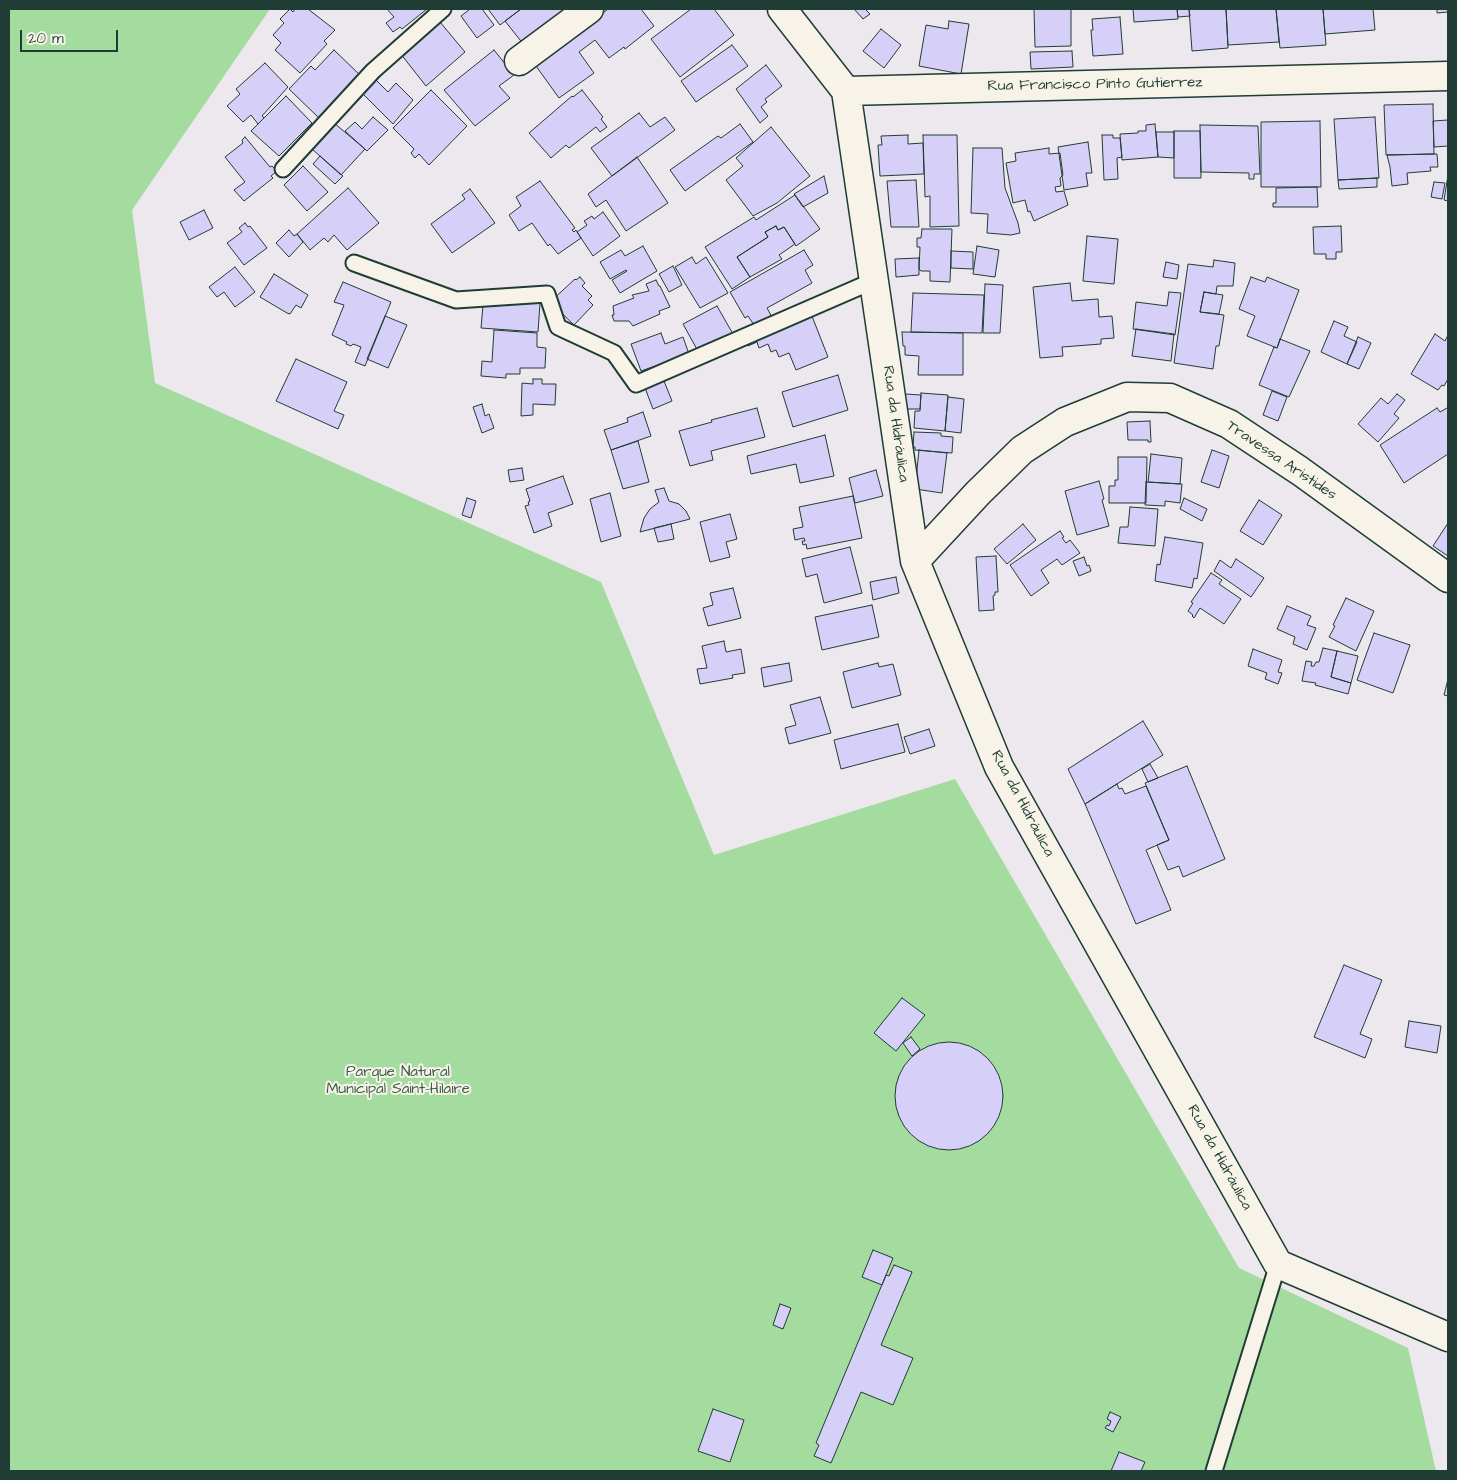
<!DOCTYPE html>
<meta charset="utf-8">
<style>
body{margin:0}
#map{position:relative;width:1457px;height:1480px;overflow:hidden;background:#ede8ed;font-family:"Architects Daughter",sans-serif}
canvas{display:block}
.frame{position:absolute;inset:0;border:10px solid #1f3d34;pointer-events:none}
.scale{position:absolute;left:20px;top:30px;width:98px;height:22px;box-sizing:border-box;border:2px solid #1f3d34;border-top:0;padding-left:6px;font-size:15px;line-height:18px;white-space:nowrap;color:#1f3d34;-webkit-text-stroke:4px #f7f3e8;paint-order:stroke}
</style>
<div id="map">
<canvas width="1457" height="1480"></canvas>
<div class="frame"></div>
<div class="scale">20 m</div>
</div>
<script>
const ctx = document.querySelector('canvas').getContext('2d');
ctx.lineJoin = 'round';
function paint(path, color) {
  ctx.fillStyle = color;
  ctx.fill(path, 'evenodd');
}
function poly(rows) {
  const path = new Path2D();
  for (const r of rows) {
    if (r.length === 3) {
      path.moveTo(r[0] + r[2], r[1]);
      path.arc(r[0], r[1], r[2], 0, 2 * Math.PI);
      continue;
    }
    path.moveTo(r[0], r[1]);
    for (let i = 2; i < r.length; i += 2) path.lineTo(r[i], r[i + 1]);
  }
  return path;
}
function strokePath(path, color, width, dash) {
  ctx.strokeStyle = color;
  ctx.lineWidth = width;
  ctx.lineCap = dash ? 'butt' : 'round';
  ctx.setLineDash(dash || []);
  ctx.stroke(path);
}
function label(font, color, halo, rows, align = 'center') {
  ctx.font = font + ' "Architects Daughter",sans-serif';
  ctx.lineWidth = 4;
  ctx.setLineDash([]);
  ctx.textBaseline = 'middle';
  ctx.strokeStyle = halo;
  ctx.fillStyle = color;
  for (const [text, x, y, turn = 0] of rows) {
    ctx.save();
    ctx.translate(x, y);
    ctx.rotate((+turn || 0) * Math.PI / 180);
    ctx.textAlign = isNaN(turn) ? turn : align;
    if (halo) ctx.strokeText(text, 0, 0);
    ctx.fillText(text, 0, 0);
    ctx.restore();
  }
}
paint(poly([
 [9,9,270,9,132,210,155,383,601,582,714,855,955,779,1239,1268,1408,1348,1436,1471,9,1471]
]), '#a4db9f');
const building = poly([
 [290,9,293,12,295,9,308,9,335,30,324,41,327,44,300,73,275,50,281,43,273,35,284,23,280,19,290,9],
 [387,9,427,9,402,29,400,27,393,32,386,23,394,17,387,9],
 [470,9,482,9,494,25,477,38,461,16,470,9],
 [488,9,521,9,500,25,488,9],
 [521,9,581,9,528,50,505,21,521,9],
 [608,9,641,9,654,26,625,49,624,47,609,58,595,40,579,52,594,73,559,98,531,59,590,23,608,9],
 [691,9,714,9,734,35,680,77,651,39,691,9],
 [854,9,865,9,870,14,863,19,854,9],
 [1034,9,1071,9,1071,46,1035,47,1034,9],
 [1133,9,1177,9,1178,19,1134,22,1133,9],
 [1177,9,1189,9,1190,16,1178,17,1177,9],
 [1189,9,1226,9,1228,48,1192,51,1189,9],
 [1226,9,1276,9,1279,42,1228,45,1226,9],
 [1276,9,1323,9,1326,45,1280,48,1276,9],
 [1323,9,1373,9,1375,30,1325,34,1323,9],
 [1437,9,1448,9,1448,12,1437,13,1437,9],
 [1120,17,1123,54,1093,56,1091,30,1093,30,1092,19,1120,17],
 [949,21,969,24,961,74,919,66,926,25,948,29,949,21],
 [440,22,465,52,426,86,400,53,440,22],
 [881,29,901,45,884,68,863,51,881,29],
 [732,45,748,66,696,102,681,81,732,45],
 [334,50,361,76,320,119,289,89,311,66,315,70,334,50],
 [494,50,514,75,499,86,510,98,475,126,444,90,494,50],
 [1072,51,1073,67,1031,69,1030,52,1072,51],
 [265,63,288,87,262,116,264,118,258,124,251,115,243,122,227,106,240,94,236,89,265,63],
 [766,65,782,86,765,99,767,102,761,107,768,116,760,123,736,89,766,65],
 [373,77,388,92,396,83,413,100,393,124,360,91,373,77],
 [431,90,467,126,429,165,419,154,415,158,411,153,414,149,393,128,431,90],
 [582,90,603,117,601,119,607,127,600,132,596,127,569,148,566,145,551,158,529,133,572,96,573,97,582,90],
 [286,96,312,123,279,156,251,131,286,96],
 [1433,104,1434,154,1386,155,1384,105,1433,104],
 [639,113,650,127,665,117,675,130,612,176,591,148,639,113],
 [373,117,388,130,367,151,345,131,355,122,362,129,373,117],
 [1375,117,1379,178,1338,180,1334,119,1375,117],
 [1448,120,1448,146,1434,147,1433,121,1448,120],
 [1320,121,1321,187,1261,187,1261,122,1320,121],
 [334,123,365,149,341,175,312,149,334,123],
 [740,124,753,142,685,191,670,170,718,136,721,138,740,124],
 [1155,124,1158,157,1122,160,1120,134,1138,133,1138,131,1146,131,1146,125,1155,124],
 [1200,125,1258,126,1260,174,1254,174,1254,179,1249,179,1249,173,1201,172,1200,125],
 [771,127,810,176,777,203,753,216,726,180,743,166,736,158,771,127],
 [1174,131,1200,131,1201,178,1174,178,1174,131],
 [1156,132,1174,132,1174,158,1158,157,1156,132],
 [908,135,908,144,923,143,924,174,880,176,878,145,882,145,881,136,908,135],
 [923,135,957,135,959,226,930,227,930,196,925,197,923,135],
 [1102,135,1113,135,1113,138,1120,138,1122,157,1117,158,1118,179,1104,180,1102,135],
 [245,137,270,167,272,166,277,171,271,176,273,178,244,201,234,190,245,182,225,157,243,143,242,140,245,137],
 [1088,142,1092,173,1086,173,1088,186,1064,190,1058,147,1088,142],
 [973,148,1002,148,1005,188,1018,223,1020,233,1011,235,987,233,988,214,971,213,973,148],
 [1049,148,1049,154,1060,153,1063,175,1060,178,1061,186,1055,187,1056,192,1064,191,1068,205,1034,221,1030,211,1028,212,1025,200,1013,203,1006,163,1016,161,1015,153,1049,148],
 [1434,154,1437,154,1438,167,1430,167,1431,171,1407,173,1408,184,1392,186,1390,167,1387,155,1434,154],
 [320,156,343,176,335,184,313,164,320,156],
 [637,157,668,203,626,231,606,200,596,207,588,194,637,157],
 [303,166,328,192,307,211,284,185,303,166],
 [1448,175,1448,201,1444,200,1448,175],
 [824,176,828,193,803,207,794,194,824,176],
 [1377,178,1377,187,1339,189,1338,180,1377,178],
 [916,180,919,227,891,227,887,181,916,180],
 [540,181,575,228,572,230,574,232,576,230,581,238,558,254,550,244,548,246,532,223,519,231,509,215,521,206,516,197,540,181],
 [1434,182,1445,183,1442,199,1431,197,1434,182],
 [1317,187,1318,207,1273,207,1273,203,1276,203,1276,188,1317,187],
 [348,188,379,223,347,250,334,235,328,242,324,238,310,250,297,234,348,188],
 [470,189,495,223,452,253,431,224,465,199,462,195,470,189],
 [795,195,820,229,796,246,784,227,778,230,776,226,765,232,768,237,737,257,750,277,732,289,705,247,754,217,756,220,795,195],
 [204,210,213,228,189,240,180,222,204,210],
 [603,212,620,236,593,256,577,232,587,225,584,221,592,216,594,219,603,212],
 [245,223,248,227,250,226,267,248,244,265,227,243,242,232,239,228,245,223],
 [776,226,778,230,784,227,795,244,779,255,782,259,750,277,737,257,768,237,765,232,776,226],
 [1341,226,1342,252,1336,252,1336,259,1326,259,1326,254,1314,254,1313,227,1341,226],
 [922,229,952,229,950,282,930,281,930,271,921,271,919,269,920,247,917,247,917,238,921,238,922,229],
 [289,230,294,236,297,234,303,242,289,257,276,243,289,230],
 [1087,236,1118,239,1114,284,1083,281,1087,236],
 [643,246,657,271,620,293,612,280,627,271,626,270,610,279,600,262,621,250,625,256,643,246],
 [977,246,999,250,995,277,973,274,977,246],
 [804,250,813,265,805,270,812,283,767,308,772,317,754,325,748,316,745,318,730,292,804,250],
 [951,251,973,252,973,269,951,268,951,251],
 [692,257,696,264,706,257,728,293,700,308,675,267,692,257],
 [919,258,919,275,896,277,895,259,919,258],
 [1214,260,1235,263,1233,286,1217,286,1216,294,1204,292,1200,312,1224,315,1219,346,1216,346,1213,369,1174,363,1188,264,1213,267,1214,260],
 [1166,262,1179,265,1177,279,1163,277,1166,262],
 [673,266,682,285,669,292,659,274,673,266],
 [235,267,255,292,235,307,224,292,217,297,209,287,235,267],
 [274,274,308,295,301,308,296,305,290,314,287,313,260,297,274,274],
 [580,277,585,283,582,286,592,296,588,300,593,305,574,325,550,302,575,279,576,280,580,277],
 [1251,277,1265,282,1267,277,1299,290,1277,348,1247,336,1255,316,1239,309,1251,277],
 [656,280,659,286,660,286,670,307,659,311,660,314,633,326,629,321,614,321,612,315,614,315,613,306,634,298,632,295,649,291,646,284,656,280],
 [343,282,391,302,365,366,355,362,361,347,353,344,351,346,346,344,347,342,332,335,344,305,334,302,343,282],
 [1070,283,1072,301,1098,299,1099,317,1112,316,1114,338,1101,339,1101,344,1062,347,1063,356,1040,358,1033,287,1070,283],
 [985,284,1003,285,1000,333,983,333,985,284],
 [1169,292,1181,293,1175,335,1133,329,1136,302,1167,306,1169,292],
 [1204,292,1223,295,1219,314,1200,312,1204,292],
 [913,293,984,295,982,333,911,332,913,293],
 [498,299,540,303,538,332,481,328,483,305,497,306,498,299],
 [717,306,733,334,699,353,683,324,717,306],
 [810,311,828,357,796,370,789,353,779,357,776,350,771,352,768,344,759,348,757,342,748,346,745,340,810,311],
 [385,316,407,325,388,368,367,359,385,316],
 [1334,321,1348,327,1344,336,1357,342,1347,364,1321,352,1334,321],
 [1136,329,1174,334,1171,361,1132,356,1136,329],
 [494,330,537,333,537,347,546,348,545,368,520,368,520,374,506,374,506,378,481,376,482,361,492,362,494,330],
 [902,332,963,333,963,375,918,375,919,356,905,355,905,346,903,346,902,332],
 [661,333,665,344,683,337,689,354,641,371,631,344,661,333],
 [1435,334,1445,341,1448,335,1448,379,1444,386,1442,385,1438,390,1411,374,1435,334],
 [1358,337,1371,343,1359,369,1347,364,1358,337],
 [1280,339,1310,351,1289,397,1259,385,1274,347,1277,348,1280,339],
 [296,359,347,382,334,411,344,415,338,429,276,401,296,359],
 [838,375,848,410,793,427,782,392,838,375],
 [533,379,542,379,542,384,556,384,555,405,533,404,533,415,521,416,522,383,533,384,533,379],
 [664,381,672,401,653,409,645,388,664,381],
 [1272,391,1287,397,1278,421,1263,415,1272,391],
 [921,393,948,395,945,431,914,428,915,411,920,411,921,393],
 [905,394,921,395,920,409,907,409,905,394],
 [1397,394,1405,400,1394,414,1399,418,1378,442,1358,424,1381,398,1388,404,1397,394],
 [948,397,964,399,961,433,945,431,948,397],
 [482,404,485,416,489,414,494,428,482,433,473,407,482,404],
 [757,408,765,437,711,451,713,460,690,466,679,431,712,422,711,420,757,408],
 [1437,408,1440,412,1447,408,1448,409,1448,454,1404,483,1380,445,1437,408],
 [643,412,651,436,611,450,604,430,628,422,627,418,643,412],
 [1150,421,1151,442,1148,442,1148,440,1128,440,1127,422,1150,421],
 [914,432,941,433,941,436,953,437,952,453,915,450,915,447,913,447,914,432],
 [825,435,834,476,800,483,796,464,751,474,747,456,825,435],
 [638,441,649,482,623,489,611,450,638,441],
 [919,450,947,453,942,493,915,489,919,450],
 [1212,450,1229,456,1219,488,1201,482,1212,450],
 [1151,454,1182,458,1180,484,1148,482,1151,454],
 [1118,457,1147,457,1146,503,1109,503,1109,486,1115,486,1115,480,1118,480,1118,457],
 [522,468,524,480,510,482,508,470,522,468],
 [876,470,883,496,855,503,849,478,876,470],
 [563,476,573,504,548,513,552,526,534,533,525,506,529,505,528,502,530,501,526,489,563,476],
 [1099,481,1104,499,1102,500,1109,526,1077,535,1065,491,1099,481],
 [1146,482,1182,484,1180,503,1165,501,1165,506,1145,505,1146,482],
 [664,488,669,501,679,504,686,511,690,519,640,532,644,518,650,509,659,502,655,490,664,488],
 [610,493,621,536,601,542,590,499,610,493],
 [853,496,862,538,807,549,806,544,803,545,802,541,805,541,804,538,795,540,793,529,803,527,799,507,853,496],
 [467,498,476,501,471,518,462,515,467,498],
 [1184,498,1207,509,1202,521,1180,509,1184,498],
 [1259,500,1282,515,1263,545,1240,531,1259,500],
 [1130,507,1158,509,1155,546,1118,543,1120,527,1128,527,1130,507],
 [730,514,737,539,726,542,730,557,710,562,700,522,730,514],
 [1448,523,1448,556,1433,546,1448,523],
 [671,524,674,539,658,542,654,528,671,524],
 [1023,524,1036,540,1007,564,994,549,1023,524],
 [1060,531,1064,537,1062,538,1066,543,1070,540,1080,553,1062,565,1057,559,1041,570,1049,583,1031,596,1010,565,1060,531],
 [1165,537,1203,543,1197,579,1194,578,1192,588,1155,581,1157,564,1160,565,1165,537],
 [850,547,862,593,824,603,817,574,806,577,802,559,850,547],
 [996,556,998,592,995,592,995,595,993,596,994,610,979,611,976,557,996,556],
 [1084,557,1087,566,1089,565,1091,571,1079,576,1073,561,1084,557],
 [1236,559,1264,578,1251,597,1214,571,1220,560,1231,568,1236,559],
 [1211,573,1222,580,1219,584,1241,599,1224,624,1200,608,1194,618,1192,616,1193,615,1188,611,1193,603,1191,602,1211,573],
 [896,577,899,593,873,600,870,582,896,577],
 [733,588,741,618,708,626,703,608,713,605,710,593,733,588],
 [1346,598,1374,611,1356,651,1329,637,1335,626,1333,625,1346,598],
 [872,605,879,637,822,650,815,617,872,605],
 [1287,606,1311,616,1307,625,1316,628,1307,650,1293,644,1295,637,1277,629,1287,606],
 [1374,633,1410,645,1393,693,1357,680,1374,633],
 [724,641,726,652,741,649,745,673,732,675,733,678,700,684,697,669,707,668,702,646,724,641],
 [1323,648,1337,651,1331,677,1351,683,1348,694,1315,685,1316,683,1302,681,1306,661,1312,662,1311,666,1314,666,1316,662,1319,662,1323,648],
 [1253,649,1282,660,1278,672,1282,673,1278,684,1265,679,1267,673,1248,666,1253,649],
 [1337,651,1358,656,1351,683,1331,677,1337,651],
 [789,663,792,681,764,687,761,668,789,663],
 [878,663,879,667,893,664,901,695,852,708,843,672,878,663],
 [1448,679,1448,696,1444,695,1448,679],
 [820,697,831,733,789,744,785,728,796,725,790,705,820,697],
 [1143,721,1163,755,1085,804,1068,769,1143,721],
 [898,724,905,752,841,769,834,740,898,724],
 [929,729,935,746,910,754,904,737,929,729],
 [1150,764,1158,778,1148,782,1142,769,1150,764],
 [1187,766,1225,859,1183,877,1179,866,1168,870,1157,845,1169,840,1145,783,1187,766],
 [1117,784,1119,789,1122,788,1125,794,1146,786,1169,840,1146,850,1171,910,1136,924,1085,804,1117,784],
 [1344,965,1382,980,1360,1034,1372,1039,1365,1058,1314,1037,1344,965],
 [902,998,925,1015,896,1051,874,1033,902,998],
 [1409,1021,1441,1026,1437,1053,1405,1047,1409,1021],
 [911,1037,920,1049,912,1056,903,1043,911,1037],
 [949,1096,54],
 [873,1250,893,1258,882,1285,862,1277,873,1250],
 [894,1265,912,1272,881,1345,913,1358,893,1405,861,1392,831,1463,814,1456,819,1445,816,1443,886,1275,889,1276,894,1265],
 [780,1304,791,1308,783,1329,773,1325,780,1304],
 [713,1409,744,1420,730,1462,698,1451,713,1409],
 [1110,1412,1121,1417,1113,1432,1105,1428,1107,1425,1109,1426,1111,1421,1107,1419,1110,1412],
 [1119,1452,1145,1462,1141,1471,1111,1471,1119,1452]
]);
paint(building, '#d6cff8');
strokePath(building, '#1f3d34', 1);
const lane = poly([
 [283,169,373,71,443,9],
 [354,263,456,300,547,294,558,327,614,353,636,384,873,281],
 [1214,1471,1278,1264]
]);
const street = poly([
 [782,9,846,91,915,561,999,767,1278,1264,1448,1337],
 [519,61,589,9],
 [846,91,1448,76],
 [915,561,978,493,1022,450,1065,422,1127,397,1170,398,1229,424,1300,471,1448,578]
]);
strokePath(lane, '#1f3d34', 19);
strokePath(street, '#1f3d34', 31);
strokePath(lane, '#f7f3e8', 15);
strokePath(street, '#f7f3e8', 28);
label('15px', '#1f3d34', '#f7f3e8', [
 ["Rua Francisco Pinto Gutierrez",1095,85,-1],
 ["Rua da Hidráulica",895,424,82],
 ["Travessa Aristides",1281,461,34],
 ["Rua da Hidráulica",1022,804,62],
 ["Rua da Hidráulica",1219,1158,61]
]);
label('15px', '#3a5d49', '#f7f3e8', [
 ["Parque Natural",398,1073],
 ["Municipal Saint-Hilaire",398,1090]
]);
</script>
